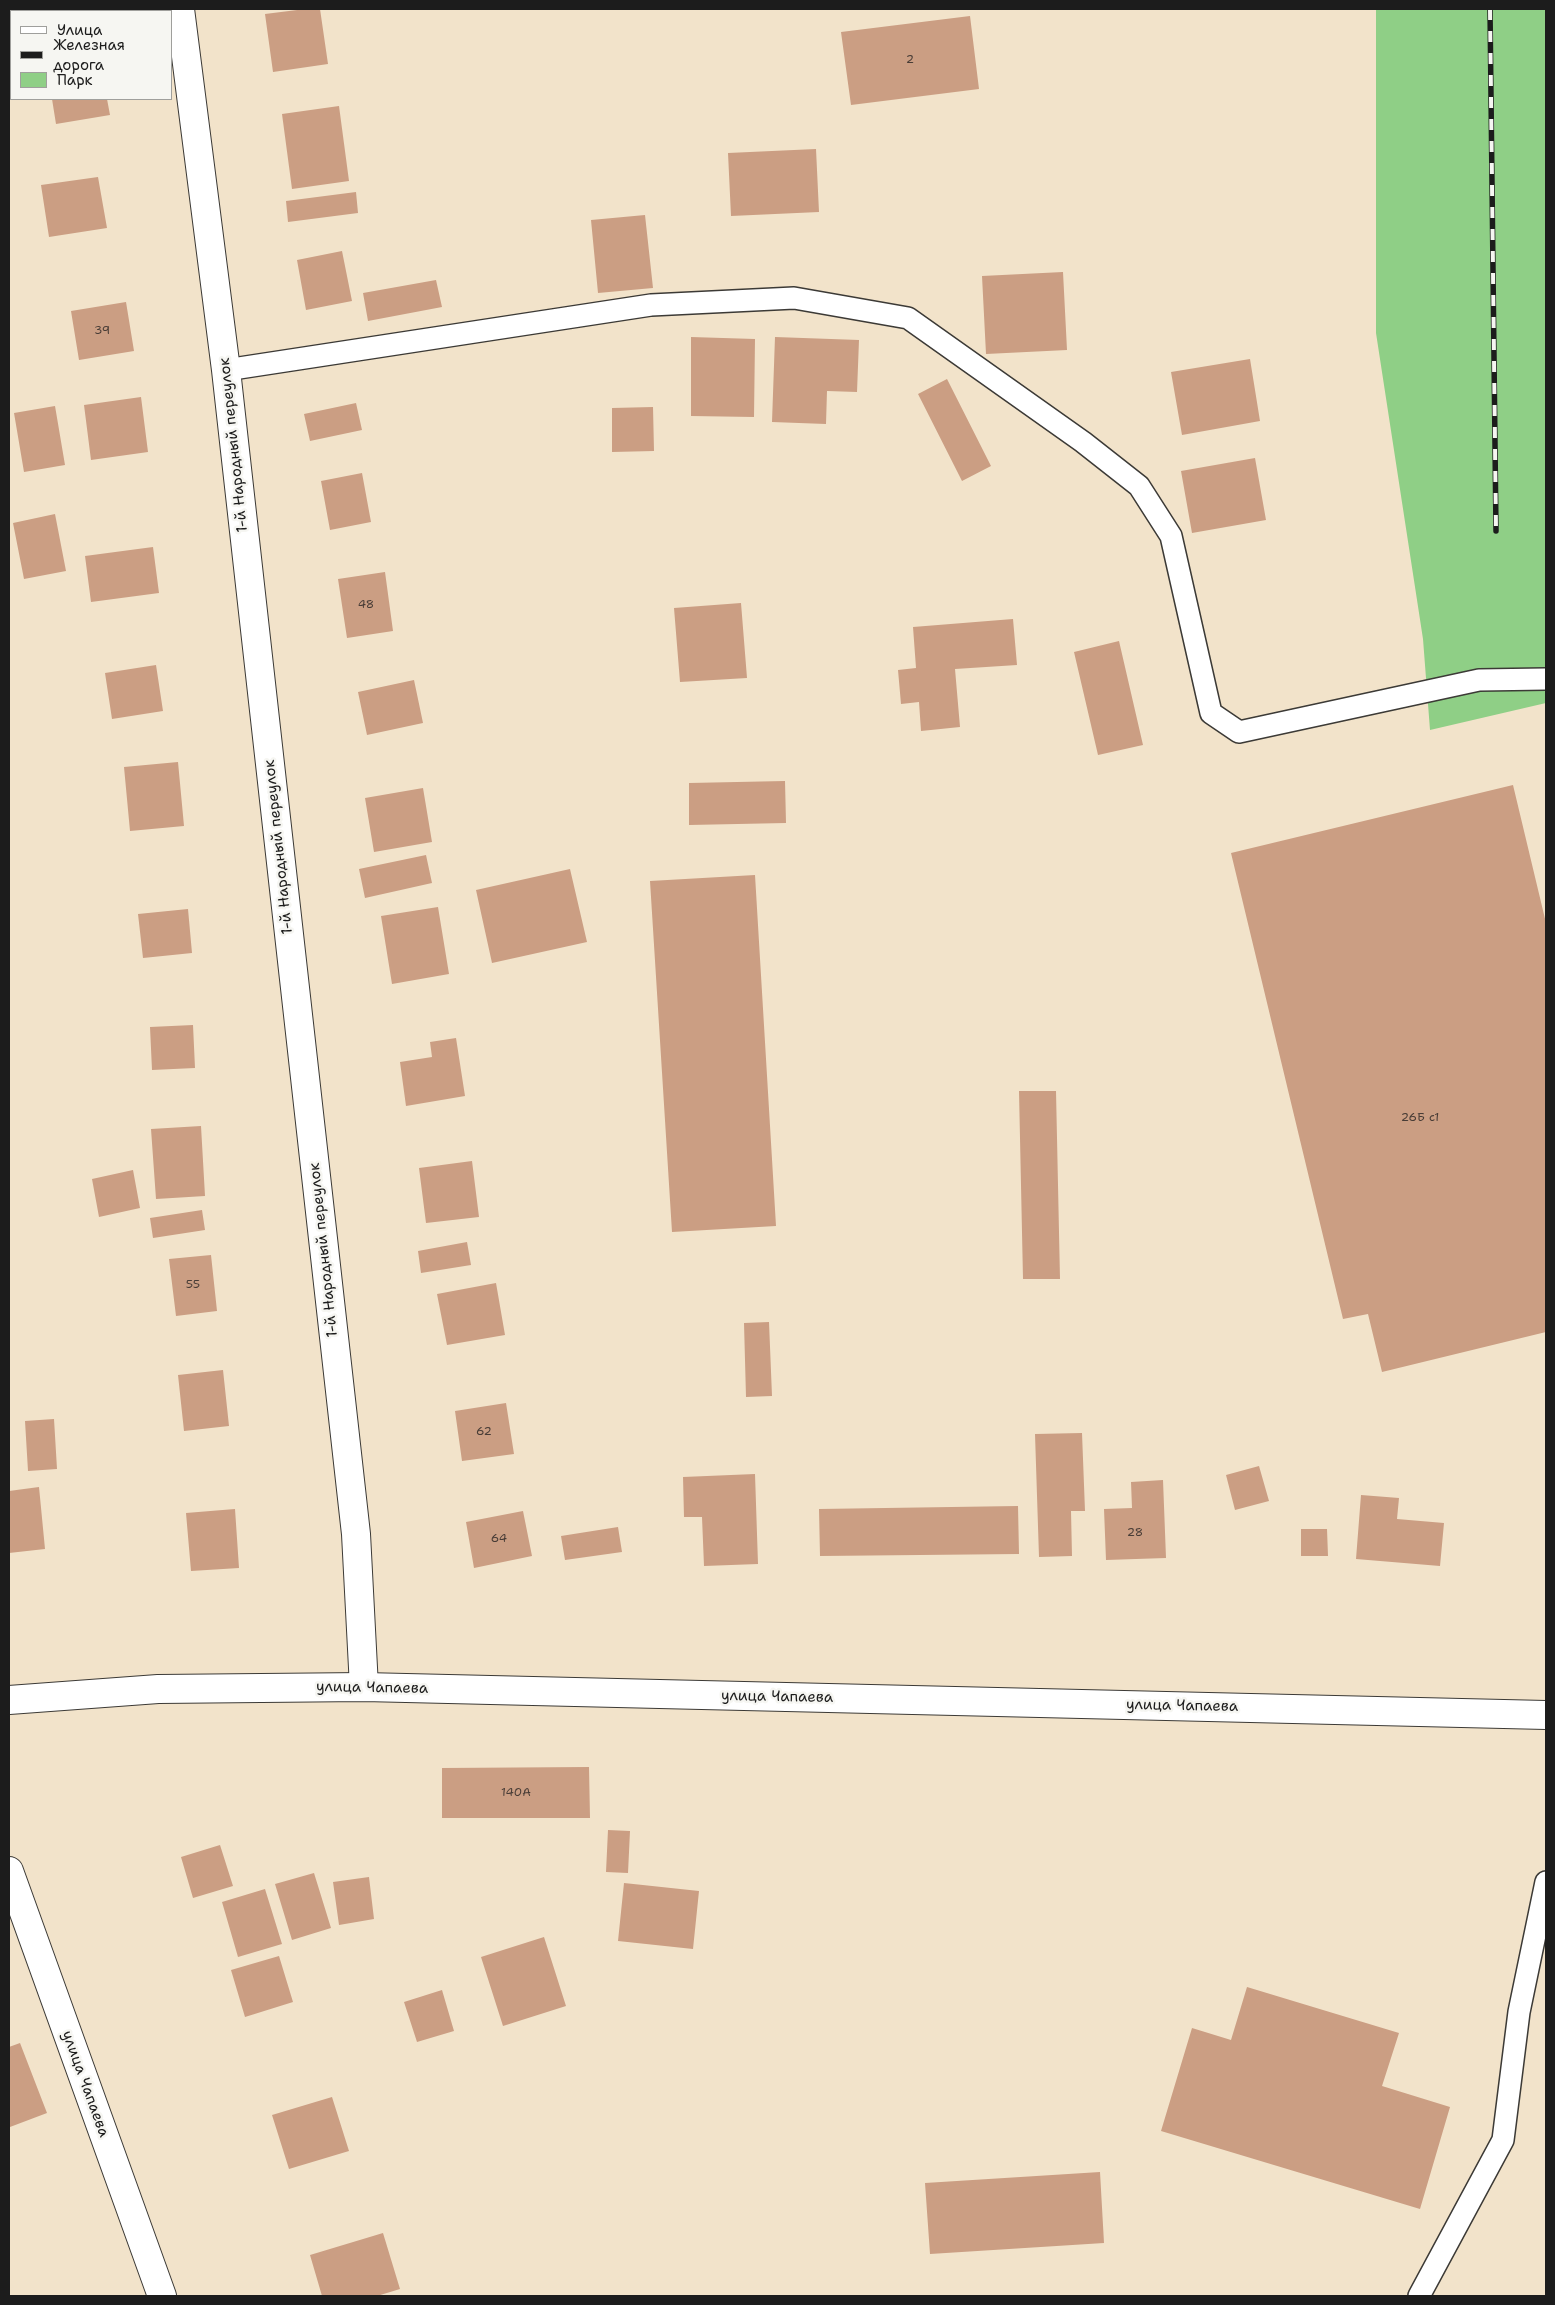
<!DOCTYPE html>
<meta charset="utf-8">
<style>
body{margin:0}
#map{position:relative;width:1555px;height:2305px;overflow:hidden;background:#f2e3ca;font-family:"Shantell Sans",sans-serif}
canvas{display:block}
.frame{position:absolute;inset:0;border:10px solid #1c1c1c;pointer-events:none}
.legend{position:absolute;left:10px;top:10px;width:162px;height:90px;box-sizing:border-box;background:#f6f6f2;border:1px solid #9f9f9c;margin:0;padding:6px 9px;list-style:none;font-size:15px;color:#1c1c1c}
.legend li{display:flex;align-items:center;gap:10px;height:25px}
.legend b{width:25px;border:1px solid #9f9f9c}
</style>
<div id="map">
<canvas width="1555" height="2305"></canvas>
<div class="frame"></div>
<ul class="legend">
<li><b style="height:6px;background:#fff"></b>Улица</li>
<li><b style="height:6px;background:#1c1c1c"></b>Железная дорога</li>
<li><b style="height:14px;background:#8fcf86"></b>Парк</li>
</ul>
</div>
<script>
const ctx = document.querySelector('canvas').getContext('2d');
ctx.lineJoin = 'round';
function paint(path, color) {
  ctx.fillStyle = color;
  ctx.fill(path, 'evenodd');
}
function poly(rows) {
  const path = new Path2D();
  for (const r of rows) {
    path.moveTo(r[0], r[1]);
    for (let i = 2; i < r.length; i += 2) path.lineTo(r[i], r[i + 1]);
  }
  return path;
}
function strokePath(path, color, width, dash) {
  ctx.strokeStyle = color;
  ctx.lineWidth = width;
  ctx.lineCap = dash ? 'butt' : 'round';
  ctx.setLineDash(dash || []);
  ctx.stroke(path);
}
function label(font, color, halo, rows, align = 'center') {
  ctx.font = font + ' "Shantell Sans",sans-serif';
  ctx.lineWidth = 5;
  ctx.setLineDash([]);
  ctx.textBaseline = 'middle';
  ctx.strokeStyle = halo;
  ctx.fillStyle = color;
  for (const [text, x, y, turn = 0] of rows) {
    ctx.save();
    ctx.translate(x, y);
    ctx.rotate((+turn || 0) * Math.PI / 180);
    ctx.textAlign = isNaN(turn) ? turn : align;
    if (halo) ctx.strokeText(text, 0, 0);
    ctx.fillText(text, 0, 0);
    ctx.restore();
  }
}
paint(poly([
 [1376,9,1546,9,1546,703,1430,730,1423,639,1376,333]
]), '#8fcf86');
paint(poly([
 [305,9,320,9,328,64,273,72,265,14],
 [970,16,979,89,851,105,841,32],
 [52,99,107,99,110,115,56,124],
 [339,106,349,181,292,189,282,114],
 [816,149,819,212,731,216,728,153],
 [98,177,107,228,49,237,41,185],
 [356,192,358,213,288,222,286,201],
 [645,215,653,288,598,293,591,220],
 [342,251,352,301,306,310,297,260],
 [1063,272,1067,350,986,354,982,276],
 [436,280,442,307,368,321,363,293],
 [126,302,134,351,79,360,71,311],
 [691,337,755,339,754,417,691,416],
 [775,337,859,340,857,392,827,391,826,424,772,422],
 [1250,359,1260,421,1182,435,1171,372],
 [947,379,991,466,962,481,918,394],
 [141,397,148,452,91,460,84,405],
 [356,403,362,430,310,441,304,414],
 [55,406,65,465,24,472,14,413],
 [653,407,654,451,612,452,612,408],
 [1255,458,1266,520,1192,533,1181,471],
 [362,473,371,522,330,530,321,481],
 [55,514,66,571,24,579,13,523],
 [153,547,159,593,91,602,85,556],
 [385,572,393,631,347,638,338,579],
 [741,603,747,678,680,682,674,608],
 [1013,619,1017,665,955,669,960,727,921,731,919,702,901,704,898,670,916,668,913,627],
 [1119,641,1143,745,1098,755,1074,652],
 [156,665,163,711,112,719,105,673],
 [414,680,423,723,367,735,358,692],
 [178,762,184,826,130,831,124,767],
 [785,781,786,823,689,825,689,783],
 [1513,785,1546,923,1546,1332,1382,1372,1368,1314,1343,1319,1231,853],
 [423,788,432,842,374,852,365,798],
 [426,855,432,883,365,898,359,869],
 [570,869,587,942,492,963,476,890],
 [755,875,776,1226,672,1232,650,881],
 [438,907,449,974,392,984,381,916],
 [188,909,192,953,143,958,138,914],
 [193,1025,195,1068,152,1070,150,1027],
 [456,1038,465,1096,406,1106,400,1062,432,1057,430,1042],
 [1019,1091,1056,1091,1060,1279,1023,1279],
 [201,1126,205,1196,156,1199,151,1129],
 [472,1161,479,1217,426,1223,419,1168],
 [133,1170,140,1208,99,1217,92,1179],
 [202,1210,205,1230,153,1238,150,1218],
 [467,1242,471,1265,421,1273,418,1251],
 [211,1255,217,1311,176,1316,169,1259],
 [496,1283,505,1335,447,1345,437,1294],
 [769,1322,772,1396,746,1397,744,1323],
 [223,1370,229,1426,184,1431,178,1375],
 [506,1403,514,1454,462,1461,455,1411],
 [54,1419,57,1469,28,1471,25,1421],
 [1082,1433,1085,1511,1071,1511,1072,1556,1039,1557,1035,1434],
 [1259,1466,1269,1501,1235,1510,1226,1475],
 [755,1474,758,1564,704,1566,702,1517,684,1517,683,1477],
 [1163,1480,1166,1558,1106,1560,1104,1509,1132,1508,1131,1482],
 [39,1487,45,1549,9,1553,9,1491],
 [1361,1495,1399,1498,1397,1519,1444,1523,1440,1566,1356,1559],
 [1018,1506,1019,1554,820,1556,819,1509],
 [235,1509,239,1568,191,1571,186,1513],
 [523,1511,532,1556,474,1568,466,1522],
 [618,1527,622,1552,565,1560,561,1536],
 [1301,1529,1327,1529,1328,1556,1301,1556],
 [589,1767,590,1818,442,1818,442,1768],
 [608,1830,630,1831,628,1873,606,1872],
 [220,1845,233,1886,193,1898,181,1857],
 [314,1873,331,1928,292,1940,275,1884],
 [369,1877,374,1919,339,1925,333,1882],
 [624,1883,699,1891,693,1949,618,1941],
 [265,1889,282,1944,238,1957,222,1902],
 [544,1937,566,2006,503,2026,481,1957],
 [279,1956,293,2002,245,2017,231,1970],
 [1247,1987,1399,2033,1382,2086,1450,2107,1420,2209,1161,2131,1192,2028,1231,2040],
 [442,1990,454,2031,417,2042,404,2002],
 [20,2043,47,2113,10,2127,9,2122,9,2047],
 [332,2097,349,2151,289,2169,272,2115],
 [1100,2172,1104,2243,930,2254,925,2183],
 [383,2233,400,2289,377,2296,322,2296,310,2255]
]), '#cb9e83');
const service = poly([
 [226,370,651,305,794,298,908,318,1083,442,1139,486,1171,536,1211,713,1239,732,1479,680,1546,679],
 [1419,2296,1503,2140,1519,2012,1546,1882]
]);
const minor = poly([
 [180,9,226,370,356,1534,364,1687],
 [9,1871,162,2296]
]);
const secondary = poly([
 [9,1700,158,1689,364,1687,1546,1715]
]);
strokePath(service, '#3c3a36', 24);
strokePath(minor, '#3c3a36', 30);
strokePath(secondary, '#3c3a36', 30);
strokePath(service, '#fff', 21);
strokePath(minor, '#fff', 28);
strokePath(secondary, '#fff', 28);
const rail = poly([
 [1490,9,1496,531]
]);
strokePath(rail, '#1c1c1c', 5.5);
strokePath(rail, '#f6f6f2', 4, [11]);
label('12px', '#483c36', null, [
 ["2",910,60],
 ["39",102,331],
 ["48",366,605],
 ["26Б с1",1420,1118],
 ["55",193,1285],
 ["62",484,1432],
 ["28",1135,1533],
 ["64",499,1539],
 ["140А",516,1793]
]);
label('15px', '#1c1c1c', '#f6f6f2', [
 ["1-й Народный переулок",234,445,-96],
 ["1-й Народный переулок",279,847,-96],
 ["1-й Народный переулок",324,1250,-96],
 ["улица Чапаева",372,1688,1],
 ["улица Чапаева",777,1697,1],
 ["улица Чапаева",1182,1706,1],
 ["улица Чапаева",85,2084,70]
]);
</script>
